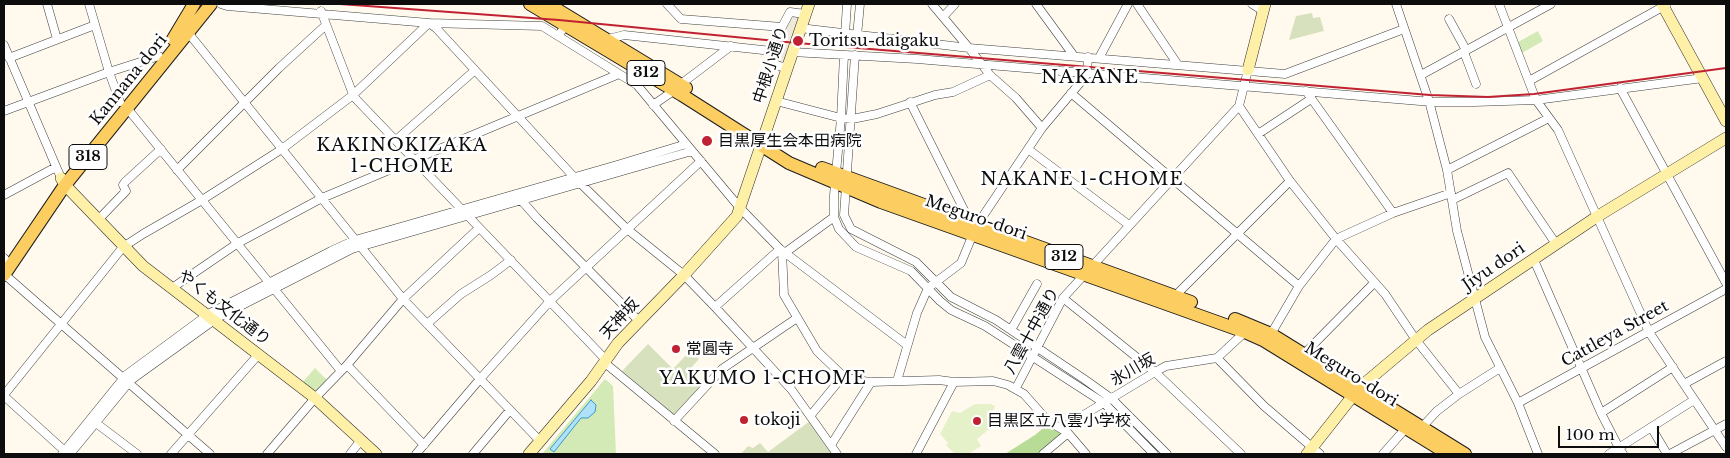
<!DOCTYPE html>
<meta charset="utf-8">
<style>
body{margin:0}
#map{position:relative;width:1730px;height:458px;overflow:hidden;background:#fffaed;font-family:"Libre Baskerville",serif}
canvas{display:block}
.frame{position:absolute;inset:0;border:5px solid #0d0d0d;pointer-events:none}
.scale{position:absolute;left:1558px;top:426px;width:101px;height:22px;box-sizing:border-box;border:2px solid #0d0d0d;border-top:0;padding-left:6px;font-size:15px;line-height:18px;white-space:nowrap;color:#0d0d0d;-webkit-text-stroke:4px #fff;paint-order:stroke}
</style>
<div id="map">
<canvas width="1730" height="458"></canvas>
<div class="frame"></div>
<div class="scale">100 m</div>
</div>
<script>
const ctx = document.querySelector('canvas').getContext('2d');
ctx.lineJoin = 'round';
function paint(path, color) {
  ctx.fillStyle = color;
  ctx.fill(path, 'evenodd');
}
function poly(rows) {
  const path = new Path2D();
  for (const r of rows) {
    path.moveTo(r[0], r[1]);
    for (let i = 2; i < r.length; i += 2) path.lineTo(r[i], r[i + 1]);
  }
  return path;
}
function strokePath(path, color, width, dash) {
  ctx.strokeStyle = color;
  ctx.lineWidth = width;
  ctx.lineCap = dash ? 'butt' : 'round';
  ctx.setLineDash(dash || []);
  ctx.stroke(path);
}
function label(font, color, halo, rows, align = 'center') {
  ctx.font = font + ' "Libre Baskerville","Noto Sans JP",serif';
  ctx.lineWidth = 5;
  ctx.setLineDash([]);
  ctx.textBaseline = 'middle';
  ctx.strokeStyle = halo;
  ctx.fillStyle = color;
  for (const [text, x, y, turn = 0] of rows) {
    ctx.save();
    ctx.translate(x, y);
    ctx.rotate((+turn || 0) * Math.PI / 180);
    ctx.textAlign = isNaN(turn) ? turn : align;
    if (halo) ctx.strokeText(text, 0, 0);
    ctx.fillText(text, 0, 0);
    ctx.restore();
  }
}
paint(poly([
 [1538,31,1543,41,1522,53,1518,42],
 [315,368,329,382,316,395,301,384],
 [605,379,613,386,616,454,542,454]
]), '#d4eab6');
paint(poly([
 [1047,425,1064,434,1040,454,1005,454,1035,435]
]), '#b8db95');
paint(poly([
 [1312,13,1313,18,1320,17,1324,31,1289,40,1296,16],
 [648,344,673,369,690,351,699,359,690,369,703,386,676,416,622,371],
 [810,421,832,454,741,454,748,446,753,448,760,443,768,452]
]), '#d8e1be');
paint(poly([
 [975,404,990,404,995,406,992,415,997,423,977,439,981,446,968,454,955,454,946,445,948,443,940,434,952,411,960,413]
]), '#e5f1c8');
paint(poly([
 [791,15,798,16,798,19,785,63,782,64,776,62,778,29]
]), '#efe9dc');
const water = poly([
 [591,400,596,405,595,412,588,418,581,418,554,452,550,449,591,400]
]);
paint(water, '#b0e1f8');
strokePath(water, '#359cd0', 1);
const street = poly([
 [47,4,57,39],
 [89,4,109,72,120,102],
 [221,4,227,6,429,23,542,26,558,36,566,25],
 [667,4,681,19,782,27,790,12,805,14],
 [932,4,969,48,990,75,1016,98,1042,128],
 [1036,4,1074,56],
 [1137,4,1178,65],
 [1252,4,1263,11],
 [1396,4,1429,101,1447,170,1457,231,1485,337,1518,403,1538,454],
 [1499,4,1536,100,1558,130,1649,332,1726,447],
 [321,11,354,97,607,361],
 [943,17,955,4],
 [1449,19,1466,50],
 [800,28,969,48,1285,74,1404,29],
 [190,35,403,299,540,441],
 [845,35,847,4],
 [558,36,637,85,740,208,782,251,784,295,817,351,843,376,855,380,871,382,939,380,954,382,993,381,1008,385,1024,394,1047,420,1068,433,1086,454],
 [857,36,860,4],
 [608,39,624,35,772,51,774,54,772,63,782,67,788,65],
 [4,45,61,178],
 [792,52,917,59,1432,102,1474,102,1536,100,1703,78],
 [1464,52,1476,84],
 [844,55,841,118,834,195,834,217,839,229,856,247,911,271,940,301,951,310,985,326,1104,403,1154,454],
 [855,55,844,215,851,229,916,262,951,297,996,320,1084,379,1112,399,1167,454],
 [9,58,95,25],
 [1099,58,1128,4],
 [1421,75,1551,4],
 [1529,81,1666,5],
 [681,84,731,46],
 [1620,88,1726,283],
 [1306,91,1393,213],
 [1071,93,1299,286],
 [776,101,841,118,852,119,877,114,935,95,953,92,990,75],
 [910,102,970,222],
 [653,105,669,94,672,89],
 [1239,106,1290,181,1336,239,1385,294,1416,340,1459,394],
 [127,108,341,371],
 [4,111,109,72,159,56],
 [1258,134,1311,99],
 [396,140,474,71],
 [1028,149,1129,225],
 [177,170,279,68,326,25],
 [1447,170,1549,118],
 [4,195,56,167],
 [521,200,537,218,639,321],
 [1452,200,1508,173,1556,244],
 [98,220,126,191,123,185,125,182,161,149],
 [977,225,1042,128,1085,77,1087,72,1088,57],
 [786,252,834,217],
 [4,258,5,259],
 [1534,260,1601,413,1619,448,1623,454],
 [4,274,210,454],
 [172,288,238,243,322,198,619,74],
 [1177,297,1179,292,1290,181],
 [1063,298,1155,372,1241,454],
 [715,307,780,249,907,345],
 [427,324,461,294,491,275,511,260],
 [1011,330,1037,284],
 [1271,334,1299,286,1336,239,1393,213,1451,193],
 [1304,354,1374,283],
 [1217,358,1264,406,1320,454],
 [605,363,715,454],
 [347,365,424,445],
 [897,381,917,313,928,288,961,263,973,234],
 [1684,384,1726,361],
 [1016,388,1063,298,1239,106,1248,70],
 [4,395,123,247,143,234,202,200,282,149,353,95,429,23,436,28,574,177,627,229,684,275,715,307,791,389,837,454],
 [4,396,67,453],
 [1518,403,1726,289],
 [1601,413,1673,367],
 [811,415,843,376],
 [674,421,722,369,797,318],
 [96,423,137,454],
 [1422,427,1437,411,1459,394,1500,368],
 [1651,427,1667,454],
 [1062,428,1155,372,1166,366,1217,358,1245,332],
 [831,445,871,382],
 [62,454,126,375,210,313,331,251,355,240,617,165,683,145,685,143],
 [70,454,131,380,217,318,352,249,692,151],
 [171,454,258,355],
 [267,454,315,398,347,365,403,299,479,228],
 [350,454,361,440],
 [416,454,480,379,550,301,701,161],
 [473,454,510,410],
 [916,454,954,382],
 [1043,454,1068,433],
 [1383,454,1406,428],
 [1609,454,1694,400],
 [1670,454,1726,424]
]);
const secondary = poly([
 [1662,4,1726,121],
 [1248,70,1265,4],
 [61,178,65,185,143,266,315,398,376,454],
 [529,454,591,381,618,343,684,275,737,216,809,4],
 [1307,454,1359,388,1428,330,1598,216,1726,138]
]);
const primary = poly([
 [530,4,682,95,789,163,881,202,1245,332,1263,340,1448,454],
 [548,4,686,88],
 [173,39,194,4],
 [822,168,1191,302],
 [4,275,65,185,211,4],
 [1235,319,1271,334,1465,454]
]);
strokePath(street, '#404040', 9);
strokePath(secondary, '#2f2f2f', 12);
strokePath(primary, '#1e1e1e', 14);
strokePath(street, '#fff', 8);
strokePath(secondary, '#fff0a8', 11);
strokePath(primary, '#fccd60', 12);
strokePath(poly([
 [340,4,559,20,797,43,1430,95,1488,97,1534,94,1726,68]
]), '#c02232', 2);
for (const [x, y, r, color] of [
 [798,41,6,"#c02232"],
 [707,141,6,"#c02232"],
 [676,349,5,"#c02232"],
 [744,420,5,"#c02232"],
 [977,421,5,"#c02232"]
]) {
  const dot = new Path2D();
  dot.arc(x, y, r, 0, 2 * Math.PI);
  ctx.fillStyle = color;
  ctx.fill(dot);
  strokePath(dot, '#fff', 2);
}
for (const [x, y, w] of [
 [646,73,38],
 [88,157,38],
 [1064,257,38]
]) {
  const box = new Path2D();
  box.roundRect(x - w / 2, y - 12.5, w, 25, 4);
  ctx.fillStyle = '#fff';
  ctx.fill(box);
  strokePath(box, '#0d0d0d', 1);
}
label('bold 15px', '#0d0d0d', null, [
 ["312",646,73],
 ["318",88,157],
 ["312",1064,257]
]);
label('16px', '#0d0d0d', '#fff', [
 ["Toritsu-daigaku",809,41],
 ["目黒厚生会本田病院",718,141],
 ["常圓寺",686,349],
 ["tokoji",754,420],
 ["目黒区立八雲小学校",987,421]
], 'left');
label('16px', '#0d0d0d', '#fff', [
 ["中根小通り",771,65,-72],
 ["Kannana dori",129,80,-51],
 ["Meguro-dori",976,218,19],
 ["Jiyu dori",1494,267,-34],
 ["やくも文化通り",224,308,38],
 ["天神坂",620,319,-48],
 ["八雲十中通り",1032,331,-61],
 ["Cattleya Street",1615,334,-29],
 ["氷川坂",1133,370,-30],
 ["Meguro-dori",1351,375,32]
]);
ctx.letterSpacing = '1px';
label('18px', '#0d0d0d', '#fff', [
 ["KAKINOKIZAKA",402,146],
 ["1-CHOME",402,167],
 ["NAKANE 1-CHOME",1082,180],
 ["YAKUMO 1-CHOME",763,379]
]);
ctx.letterSpacing = '0px';
ctx.letterSpacing = '1px';
label('19px', '#0d0d0d', '#fff', [
 ["NAKANE",1090,78]
]);
ctx.letterSpacing = '0px';
</script>
